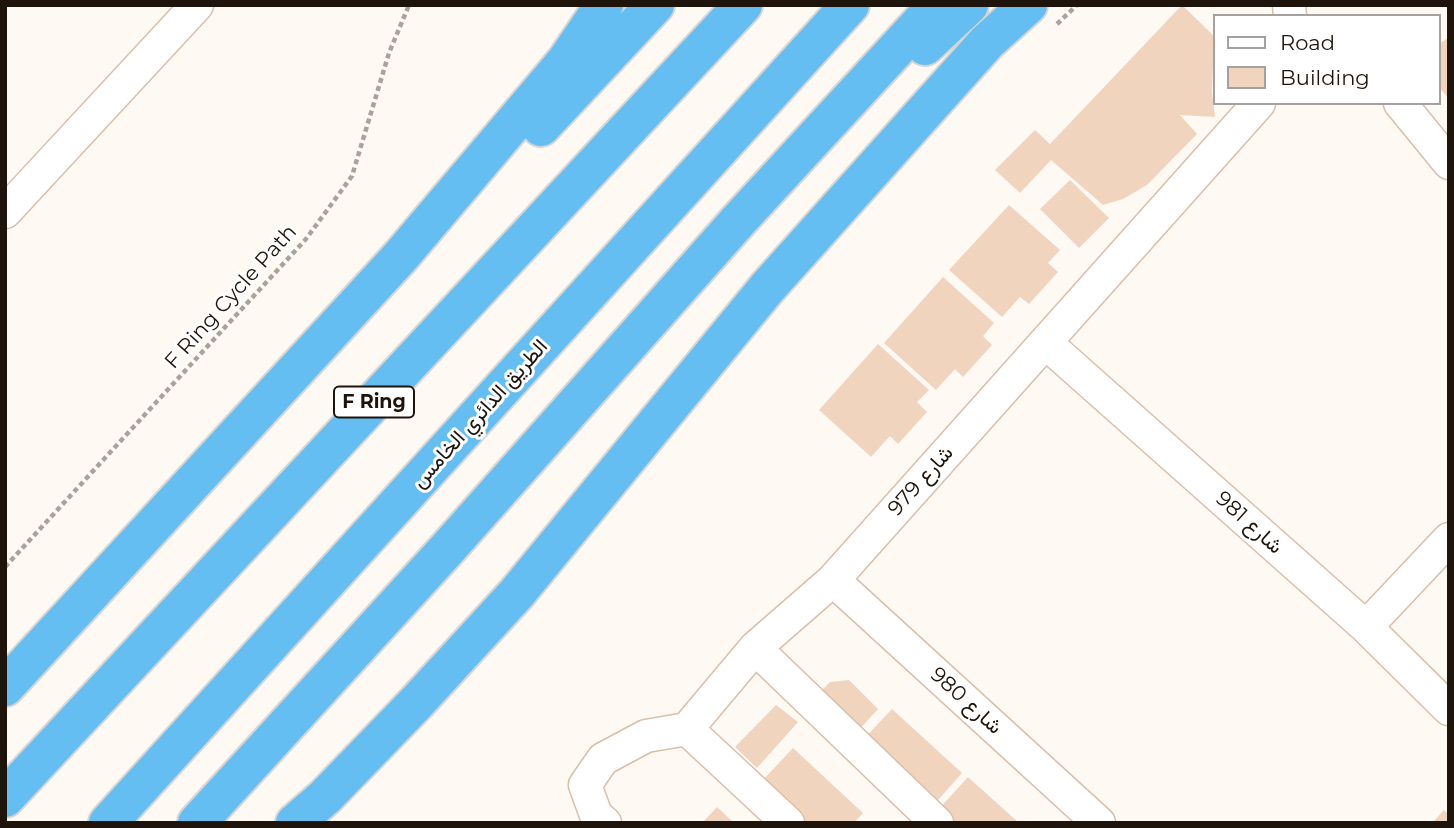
<!DOCTYPE html>
<meta charset="utf-8">
<style>
body{margin:0}
#map{position:relative;width:1454px;height:828px;overflow:hidden;background:#fff9f4;font-family:Montserrat,sans-serif}
canvas{display:block}
.frame{position:absolute;inset:0;border:7px solid #1e140c;pointer-events:none}
.legend{position:absolute;left:1213px;top:14px;width:228px;height:91px;box-sizing:border-box;background:#fff;border:2px solid #a5a19e;margin:0;padding:9px 12px;list-style:none;font-size:21px;color:#1e140c}
.legend li{display:flex;align-items:center;gap:14px;height:35px}
.legend b{width:35px;border:2px solid #a5a19e}
</style>
<div id="map">
<canvas width="1454" height="828"></canvas>
<div class="frame"></div>
<ul class="legend">
<li><b style="height:9px;background:#fff"></b>Road</li>
<li><b style="height:19px;background:#f1d4be"></b>Building</li>
</ul>
</div>
<script>
const ctx = document.querySelector('canvas').getContext('2d');
ctx.lineJoin = 'round';
function paint(path, color) {
  ctx.fillStyle = color;
  ctx.fill(path, 'evenodd');
}
function poly(rows) {
  const path = new Path2D();
  for (const r of rows) {
    path.moveTo(r[0], r[1]);
    for (let i = 2; i < r.length; i += 2) path.lineTo(r[i], r[i + 1]);
  }
  return path;
}
function strokePath(path, color, width, dash) {
  ctx.strokeStyle = color;
  ctx.lineWidth = width;
  ctx.lineCap = dash ? 'butt' : 'round';
  ctx.setLineDash(dash || []);
  ctx.stroke(path);
}
function label(font, color, halo, rows, align = 'center') {
  ctx.font = font + ' Montserrat,Vazirmatn,sans-serif';
  ctx.lineWidth = 6;
  ctx.setLineDash([]);
  ctx.textBaseline = 'middle';
  ctx.strokeStyle = halo;
  ctx.fillStyle = color;
  for (const [text, x, y, turn = 0] of rows) {
    ctx.save();
    ctx.translate(x, y);
    ctx.rotate((+turn || 0) * Math.PI / 180);
    ctx.textAlign = isNaN(turn) ? turn : align;
    if (halo) ctx.strokeText(text, 0, 0);
    ctx.fillText(text, 0, 0);
    ctx.restore();
  }
}
paint(poly([
 [1182,5,1214,36,1212,92,1215,117,1180,115,1197,134,1147,185,1123,199,1103,205,1051,160,1020,193,995,170,1035,130,1050,144],
 [1449,37,1449,99,1438,86,1438,45],
 [1070,180,1109,218,1079,248,1040,209],
 [1009,205,1060,250,1048,263,1058,272,1029,304,1020,297,1002,317,949,270],
 [943,277,994,323,983,336,992,345,963,377,955,369,936,390,884,343],
 [878,344,929,390,917,402,927,412,898,444,890,436,871,457,819,410],
 [849,680,878,709,857,732,817,695,830,682],
 [776,705,798,722,757,768,735,747],
 [892,709,962,773,932,807,861,742],
 [793,748,863,813,854,823,807,823,762,781],
 [968,777,1019,823,952,823,938,810],
 [717,807,734,823,702,823],
 [1444,810,1449,815,1449,823,1432,823]
]), '#f1d4be');
const street = poly([
 [1289,5,1290,16],
 [1400,103,1449,163],
 [5,212,197,5],
 [1046,343,1366,627,1449,709],
 [833,580,1099,823],
 [1366,627,1449,539],
 [755,648,937,823],
 [687,729,788,823],
 [605,823,596,815,585,785,603,759,646,736,687,729,755,648,833,580,1259,103]
]);
const highway = poly([
 [925,46,969,5],
 [541,127,655,5],
 [5,687,401,256,566,61,604,5],
 [5,798,743,5],
 [108,823,850,5],
 [197,823,449,547,739,220,937,5],
 [295,823,325,797,417,702,517,593,767,288,987,42,1028,5]
]);
strokePath(street, '#dabea8', 35);
strokePath(highway, '#d6d5d3', 42);
strokePath(poly([
 [1057,24,1077,5],
 [5,567,306,239,352,176,389,53,409,5]
]), '#aaa39d', 4.5, [5, 3.5]);
strokePath(street, '#fff', 32);
strokePath(highway, '#65bef1', 38);
for (const [x, y, w] of [
 [374,402,80]
]) {
  const box = new Path2D();
  box.roundRect(x - w / 2, y - 15.5, w, 31, 5);
  ctx.fillStyle = '#fff';
  ctx.fill(box);
  strokePath(box, '#1e140c', 2);
}
label('bold 19px', '#1e140c', null, [
 ["F Ring",374,402]
]);
label('21px', '#1e140c', '#fff', [
 ["F Ring Cycle Path",231,297,-48],
 ["الطريق الدائري الخامس",480,414,-48],
 ["شارع 979",921,481,-48],
 ["شارع 981",1249,523,42],
 ["شارع 980",966,701,42]
]);
</script>
